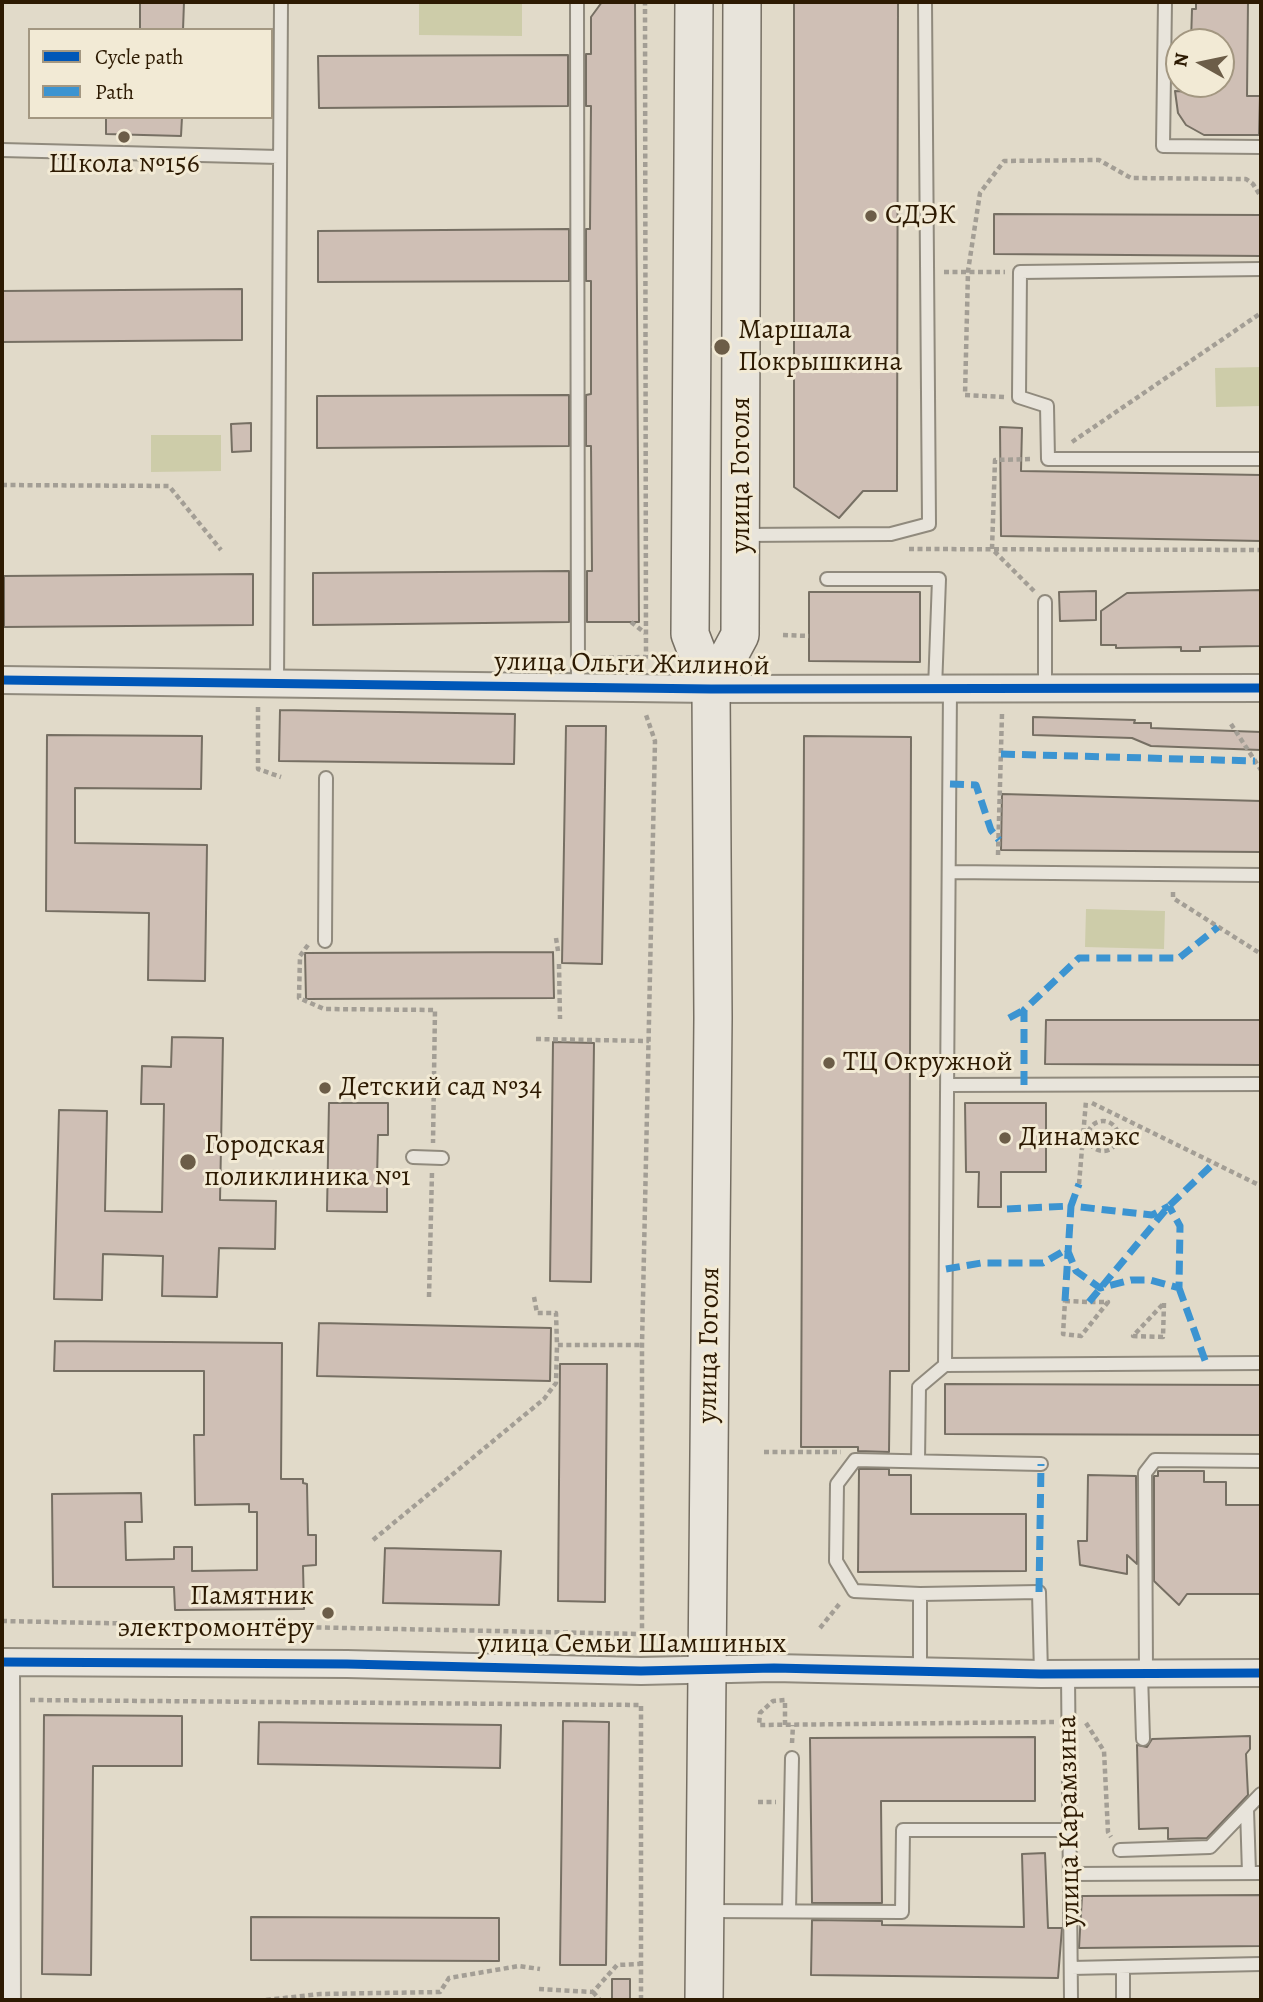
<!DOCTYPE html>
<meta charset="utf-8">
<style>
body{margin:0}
#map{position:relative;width:1263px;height:2002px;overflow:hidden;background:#e1dac9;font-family:Alegreya,serif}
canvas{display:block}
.frame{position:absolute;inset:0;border:4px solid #2d1a02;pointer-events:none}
.legend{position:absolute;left:28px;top:28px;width:245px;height:91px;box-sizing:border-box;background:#f2ead5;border:2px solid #a39781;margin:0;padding:9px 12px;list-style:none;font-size:21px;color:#2d1a02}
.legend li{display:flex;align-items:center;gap:14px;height:35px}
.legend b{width:35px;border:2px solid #a39781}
.north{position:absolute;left:1165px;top:28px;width:70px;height:70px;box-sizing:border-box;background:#f2ead5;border:2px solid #a39781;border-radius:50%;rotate:279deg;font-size:19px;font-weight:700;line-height:28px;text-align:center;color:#2d1a02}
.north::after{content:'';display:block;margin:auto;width:24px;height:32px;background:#6c5d48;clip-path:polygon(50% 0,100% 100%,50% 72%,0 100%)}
</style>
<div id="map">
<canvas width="1263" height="2002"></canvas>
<div class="frame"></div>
<ul class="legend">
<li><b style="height:9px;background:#0057b8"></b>Cycle path</li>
<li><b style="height:9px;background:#3c94d1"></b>Path</li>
</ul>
<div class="north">N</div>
</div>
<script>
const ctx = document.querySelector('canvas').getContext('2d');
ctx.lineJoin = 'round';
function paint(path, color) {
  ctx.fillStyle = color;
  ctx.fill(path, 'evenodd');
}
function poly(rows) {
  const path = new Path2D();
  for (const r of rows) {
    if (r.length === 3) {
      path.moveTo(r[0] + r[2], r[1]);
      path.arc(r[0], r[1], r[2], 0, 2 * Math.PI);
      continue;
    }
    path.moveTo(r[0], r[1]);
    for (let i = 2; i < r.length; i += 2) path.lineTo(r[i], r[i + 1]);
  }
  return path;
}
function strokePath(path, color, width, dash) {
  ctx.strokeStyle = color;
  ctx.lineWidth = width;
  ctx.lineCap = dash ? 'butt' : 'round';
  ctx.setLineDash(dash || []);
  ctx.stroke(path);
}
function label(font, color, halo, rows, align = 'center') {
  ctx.font = font + ' Alegreya,serif';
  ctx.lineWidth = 6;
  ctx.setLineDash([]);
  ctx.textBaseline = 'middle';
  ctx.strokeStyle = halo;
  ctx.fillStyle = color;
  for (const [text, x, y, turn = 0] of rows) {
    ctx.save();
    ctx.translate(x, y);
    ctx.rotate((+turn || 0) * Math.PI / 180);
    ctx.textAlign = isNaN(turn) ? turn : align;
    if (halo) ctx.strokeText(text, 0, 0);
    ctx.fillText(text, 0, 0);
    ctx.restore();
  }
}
paint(poly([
 [419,2,522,2,522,36,419,35],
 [1261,367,1261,406,1216,407,1215,368],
 [151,435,221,435,221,471,151,472],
 [1086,909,1165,911,1164,949,1085,947]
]), '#cdcca9');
const building = poly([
 [140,2,184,2,183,30,140,30,140,2],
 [602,2,635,2,639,622,587,622,587,571,592,571,591,446,586,446,586,395,591,394,591,281,586,281,586,229,590,229,591,106,586,106,586,54,591,54,591,17,602,2],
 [794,2,898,2,897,491,863,491,839,518,794,487,794,2],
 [1196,2,1248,2,1247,96,1260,96,1259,135,1204,135,1186,125,1178,113,1175,91,1191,92,1191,84,1221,84,1221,42,1191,42,1192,9,1196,9,1196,2],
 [568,55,568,106,319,108,318,56,568,55],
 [106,117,182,117,181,136,106,134,106,117],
 [994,214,1261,215,1261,256,994,254,994,214],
 [569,229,569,281,318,282,318,231,569,229],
 [242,289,242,340,2,342,2,291,242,289],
 [569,395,569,446,317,448,317,396,569,395],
 [251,423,251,451,232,452,231,424,251,423],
 [1000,427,1022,428,1021,471,1261,475,1261,541,1001,536,1000,427],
 [569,571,569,622,313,625,313,573,569,571],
 [253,574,253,625,4,627,4,576,253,574],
 [1261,590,1261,646,1200,647,1200,651,1181,651,1181,647,1116,648,1116,645,1101,645,1101,611,1127,593,1261,590],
 [1096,591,1096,620,1060,621,1059,592,1096,591],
 [809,592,920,592,920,662,809,661,809,592],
 [280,710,515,714,514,764,279,761,280,710],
 [1033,717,1135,720,1134,723,1151,723,1151,728,1261,732,1261,750,1151,746,1132,738,1033,735,1033,717],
 [566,726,606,726,602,964,562,963,566,726],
 [47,735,202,736,201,789,75,788,75,843,207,845,205,981,148,980,149,913,46,911,47,735],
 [804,736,911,737,909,1371,890,1371,889,1452,858,1451,858,1447,801,1447,804,736],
 [1002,794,1261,801,1261,852,1001,850,1002,794],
 [553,952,554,998,306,999,305,953,553,952],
 [1046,1020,1261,1020,1261,1065,1045,1064,1046,1020],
 [172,1037,223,1038,220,1200,276,1201,275,1249,219,1248,217,1297,162,1296,163,1256,103,1254,102,1300,54,1299,59,1110,107,1111,105,1211,162,1212,164,1104,141,1104,142,1066,171,1067,172,1037],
 [553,1042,594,1043,591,1282,550,1281,553,1042],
 [329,1103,388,1103,388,1135,378,1135,377,1180,387,1180,387,1212,327,1211,329,1103],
 [965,1103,1046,1103,1046,1172,1001,1172,1001,1207,978,1207,979,1172,966,1172,965,1103],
 [319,1323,551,1328,550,1381,317,1376,319,1323],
 [55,1341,282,1343,281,1479,303,1479,303,1483,307,1484,308,1535,316,1535,316,1565,303,1566,304,1609,175,1610,174,1587,53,1587,52,1494,141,1493,142,1522,125,1522,126,1560,174,1559,174,1547,192,1547,192,1571,257,1570,257,1512,249,1512,249,1504,195,1505,194,1435,204,1435,204,1371,54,1371,55,1341],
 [560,1364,607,1364,605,1602,558,1601,560,1364],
 [945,1384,1261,1385,1261,1435,945,1434,945,1384],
 [859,1469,889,1469,889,1475,911,1475,911,1514,1026,1514,1026,1571,858,1572,859,1469],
 [1158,1471,1204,1471,1204,1482,1226,1482,1226,1505,1261,1505,1261,1594,1187,1594,1179,1605,1154,1581,1154,1476,1158,1476,1158,1471],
 [1088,1475,1136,1476,1137,1564,1127,1555,1127,1574,1080,1565,1078,1541,1087,1541,1088,1475],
 [385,1548,501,1551,499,1605,383,1603,385,1548],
 [44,1715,182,1716,182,1766,93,1766,91,1975,42,1974,44,1715],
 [563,1721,609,1722,606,1965,560,1965,563,1721],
 [259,1722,501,1725,500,1768,258,1764,259,1722],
 [1250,1736,1250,1749,1246,1754,1248,1795,1207,1838,1168,1839,1168,1828,1139,1829,1137,1745,1147,1747,1152,1739,1250,1736],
 [1035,1737,1035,1801,881,1801,882,1903,812,1903,810,1738,1035,1737],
 [1045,1853,1048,1928,1062,1928,1058,1978,811,1975,812,1920,882,1921,882,1925,1024,1927,1022,1854,1045,1853],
 [1261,1895,1261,1946,1079,1948,1082,1896,1261,1895],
 [251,1917,499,1918,499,1961,251,1960,251,1917],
 [612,1979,630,1979,630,2000,612,2000,612,1979]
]);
paint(building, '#cfbfb5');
strokePath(building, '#766f63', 2);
const service = poly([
 [577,2,578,687],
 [1165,2,1163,146,1261,147],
 [2,150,279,157],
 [1261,269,1020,272,1019,397,1047,406,1048,459,1261,459],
 [742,535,891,534,929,524,925,2],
 [827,579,939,579,935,689],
 [1045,602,1045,689],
 [277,683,281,2],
 [949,872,1261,875],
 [325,941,326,778],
 [947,1085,1261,1084],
 [413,1157,442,1158],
 [945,1365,1261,1363],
 [918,1461,919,1387,945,1365,950,689],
 [920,1594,1039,1592,1041,1674],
 [920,1672,920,1594,854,1591,836,1561,837,1484,855,1460,1041,1464],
 [1141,1674,1143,1739],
 [1146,1674,1145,1473,1155,1460,1261,1461],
 [1068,1675,1071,2000],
 [1247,1809,1249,1873],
 [1120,1850,1210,1847,1261,1794],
 [1070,1874,1261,1873],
 [707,1911,902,1912,903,1830,1070,1830],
 [789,1911,792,1758],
 [1123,1967,1123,2000],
 [1071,1968,1261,1964]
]);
const minor = poly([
 [2,680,711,689,1261,688],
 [2,1662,347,1664,641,1671,774,1668,1041,1674,1261,1673],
 [6,1662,7,2000]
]);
const secondary = poly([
 [694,2,690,634,711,689,713,1018,704,2000],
 [711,689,740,635,742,2]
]);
strokePath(service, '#908a7d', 16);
strokePath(minor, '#908a7d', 30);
strokePath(secondary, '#766f63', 40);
strokePath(poly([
 [944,272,1005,272],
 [1004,397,965,395,968,271,980,193,1004,161,1099,160,1131,178,1246,179,1253,184,1261,197],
 [1072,442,1261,313],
 [1030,459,995,460,992,549,1034,591],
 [2,485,169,486,221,550],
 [909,549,1261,550],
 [631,622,645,633],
 [783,635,809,636],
 [592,658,646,657,645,2],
 [258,707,258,769,281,777],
 [1231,724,1261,770],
 [998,855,1002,714],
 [1173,892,1173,898,1261,954],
 [556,938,558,951],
 [308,945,300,956,299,998,324,1009,435,1010,433,1143],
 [559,964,560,1019],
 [536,1039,649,1041],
 [1092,1103,1261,1186],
 [1103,1136,15],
 [1079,1184,1086,1101],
 [429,1297,432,1172],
 [534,1297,537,1313,556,1313,557,1345],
 [1065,1301,1089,1302,1108,1302,1081,1336,1063,1334,1065,1301],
 [1164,1303,1163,1337,1133,1336,1164,1303],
 [764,1452,841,1452],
 [373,1540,544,1399,556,1383,557,1345,642,1345],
 [2,1621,642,1634,642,1345,655,741,645,712],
 [820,1628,841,1602],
 [30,1700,641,1705,641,2000],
 [1086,1723,1104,1751,1108,1832,1111,1837],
 [785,1725,785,1700,773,1701,760,1713,759,1725,1054,1722],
 [792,1743,793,1725],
 [758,1802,776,1802],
 [539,1989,593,1992,617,1965,640,1964],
 [593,1992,600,2000],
 [266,2000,320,1994,440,1992,449,1978,519,1966,540,1969]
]), '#a39e95', 4.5, [5, 3.5]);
strokePath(service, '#e8e4db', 12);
strokePath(minor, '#e8e4db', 26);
strokePath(secondary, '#e8e4db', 37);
strokePath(poly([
 [1001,754,1255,761],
 [950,784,976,785,991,830,999,840],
 [1009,1018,1024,1010],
 [1024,1085,1024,1010,1079,958,1179,958,1218,927],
 [1007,1209,1071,1206,1079,1184],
 [946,1269,981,1263,1043,1263,1067,1249,1076,1271,1100,1288,1131,1280,1150,1280,1179,1288,1180,1226,1169,1206],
 [1179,1288,1206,1363],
 [1065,1301,1071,1206,1152,1215,1169,1206],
 [1089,1302,1169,1206,1214,1163],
 [1039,1592,1041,1464]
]), '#3c94d1', 7, [14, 7]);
strokePath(poly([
 [2,680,711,689,1261,688],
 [2,1662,347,1664,641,1671,774,1668,1041,1674,1261,1673]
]), '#0057b8', 9);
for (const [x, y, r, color] of [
 [124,137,7,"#6c5d48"],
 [871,216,7,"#6c5d48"],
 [722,347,9,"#6c5d48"],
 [829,1063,7,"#6c5d48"],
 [325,1088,7,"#6c5d48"],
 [1005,1138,7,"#6c5d48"],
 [188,1162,9,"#6c5d48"],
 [328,1613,7,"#6c5d48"]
]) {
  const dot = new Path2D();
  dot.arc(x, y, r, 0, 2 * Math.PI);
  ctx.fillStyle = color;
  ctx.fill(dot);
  strokePath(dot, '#f2ead5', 2.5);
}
label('28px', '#2d1a02', '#f2ead5', [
 ["Школа №156",124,165,"center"],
 ["СДЭК",885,216],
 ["Маршала",738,331],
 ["Покрышкина",738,363],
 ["ТЦ Окружной",843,1063],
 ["Детский сад №34",339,1088],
 ["Динамэкс",1019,1138],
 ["Городская",204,1146],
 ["поликлиника №1",204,1178],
 ["Памятник",314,1597,"right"],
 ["электромонтёру",314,1629,"right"]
], 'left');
label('28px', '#2d1a02', '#f2ead5', [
 ["улица Гоголя",742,475,-90],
 ["улица Ольги Жилиной",632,665,1],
 ["улица Гоголя",710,1345,-89],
 ["улица Семьи Шамшиных",632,1645],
 ["улица Карамзина",1070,1821,-91]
]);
</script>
